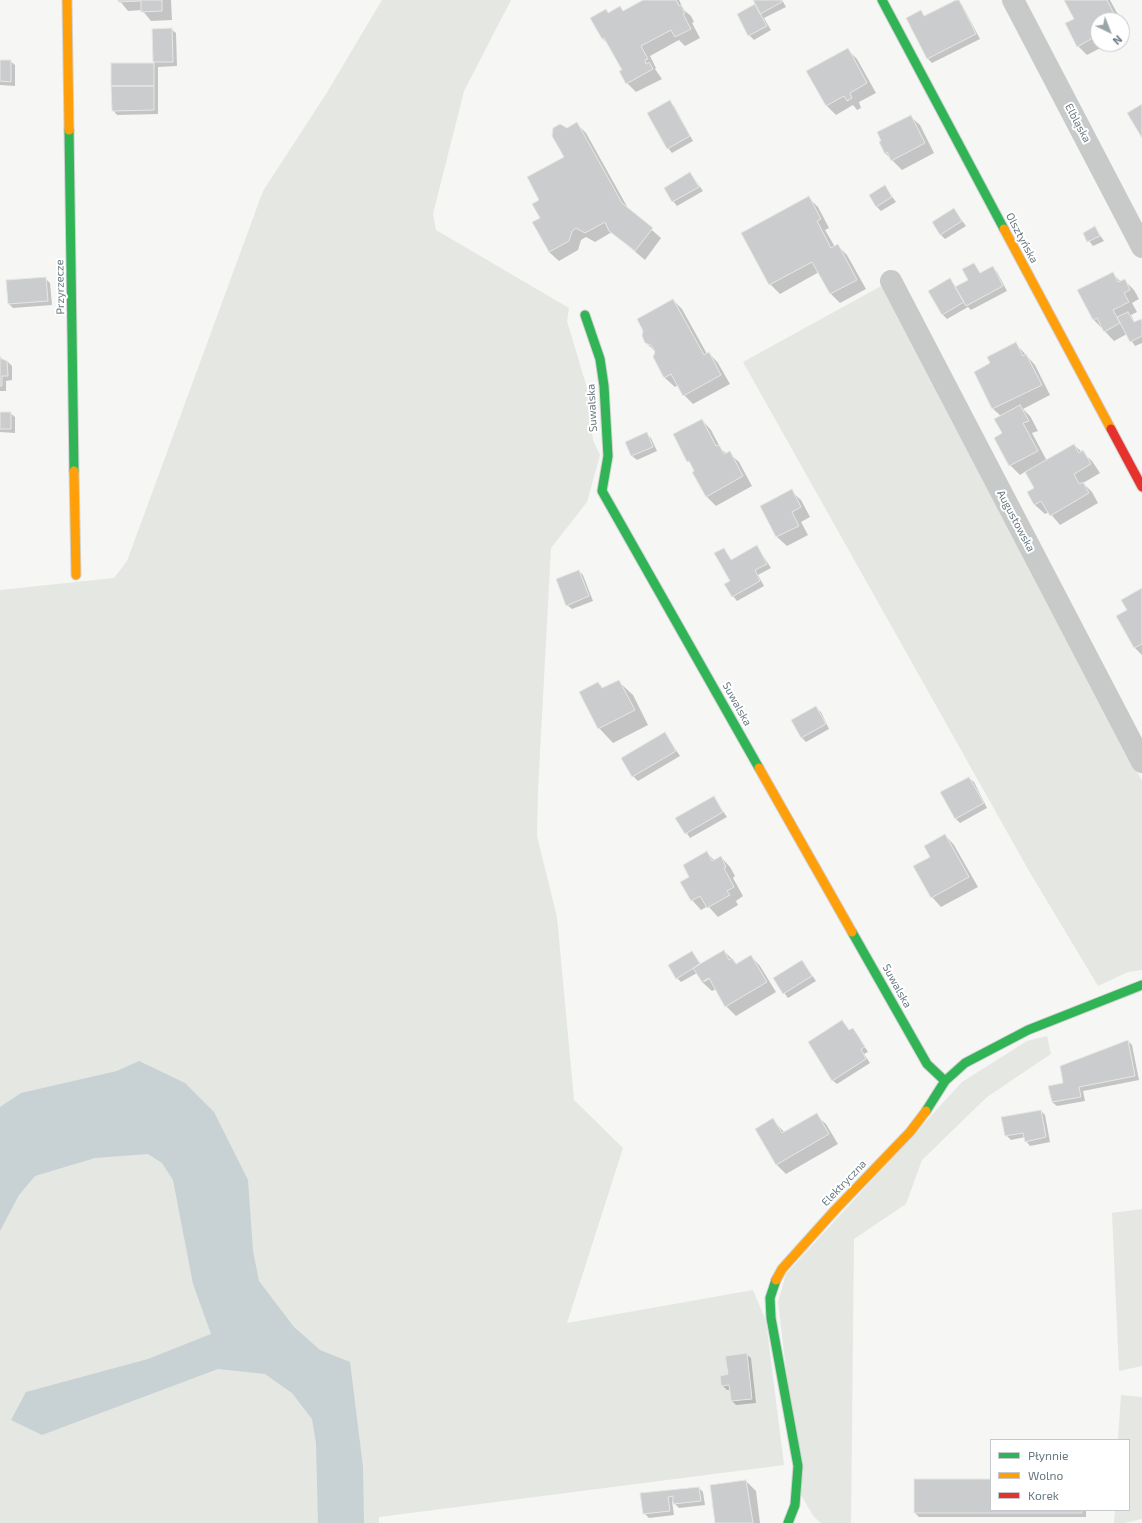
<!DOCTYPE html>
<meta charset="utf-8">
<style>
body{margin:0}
#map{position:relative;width:1142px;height:1523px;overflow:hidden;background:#f6f6f5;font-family:"Exo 2",sans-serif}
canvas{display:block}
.legend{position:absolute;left:990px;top:1439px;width:140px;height:72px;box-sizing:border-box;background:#fff;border:1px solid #c3c9cd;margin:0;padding:5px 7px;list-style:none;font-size:12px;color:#687982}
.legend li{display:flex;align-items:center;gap:8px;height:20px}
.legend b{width:20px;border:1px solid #c3c9cd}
.north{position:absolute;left:1090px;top:12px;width:40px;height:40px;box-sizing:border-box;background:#fff;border:1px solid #c3c9cd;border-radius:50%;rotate:137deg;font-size:11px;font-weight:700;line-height:16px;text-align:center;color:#687982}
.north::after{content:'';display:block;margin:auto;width:14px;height:18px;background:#9aa5aa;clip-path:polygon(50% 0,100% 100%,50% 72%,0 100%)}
</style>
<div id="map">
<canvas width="1142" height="1523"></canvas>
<ul class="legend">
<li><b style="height:5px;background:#30b455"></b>Płynnie</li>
<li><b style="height:5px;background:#ff9f0a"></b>Wolno</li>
<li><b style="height:5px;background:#e5322d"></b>Korek</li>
</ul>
<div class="north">N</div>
</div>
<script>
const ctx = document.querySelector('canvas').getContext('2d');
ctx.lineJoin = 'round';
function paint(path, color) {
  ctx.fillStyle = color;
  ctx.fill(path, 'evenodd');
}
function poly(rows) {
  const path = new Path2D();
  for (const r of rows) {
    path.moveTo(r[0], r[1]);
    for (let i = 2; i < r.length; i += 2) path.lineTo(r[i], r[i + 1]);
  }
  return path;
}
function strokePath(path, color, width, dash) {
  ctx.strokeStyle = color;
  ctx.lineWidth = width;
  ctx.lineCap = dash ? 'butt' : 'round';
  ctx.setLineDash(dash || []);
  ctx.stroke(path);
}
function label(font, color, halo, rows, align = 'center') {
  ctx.font = font + ' "Exo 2",sans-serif';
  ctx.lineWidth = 4;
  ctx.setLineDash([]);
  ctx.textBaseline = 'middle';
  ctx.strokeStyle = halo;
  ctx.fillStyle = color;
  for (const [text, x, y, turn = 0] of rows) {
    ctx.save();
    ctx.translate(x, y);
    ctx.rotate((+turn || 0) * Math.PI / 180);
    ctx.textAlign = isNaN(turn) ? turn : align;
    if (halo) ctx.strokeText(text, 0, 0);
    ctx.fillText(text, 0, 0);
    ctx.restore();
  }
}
paint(poly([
 [382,0,511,0,464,91,433,214,436,230,569,308,567,321,587,388,593,440,600,455,587,502,551,548,538,790,537,836,557,917,574,1100,623,1148,567,1323,753,1290,766,1321,784,1465,379,1517,379,1523,0,1523,0,590,114,578,127,561,263,191,326,94],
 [883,285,1142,781,1142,970,1128,972,1098,986,1029,871,743,362],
 [1047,1036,1051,1054,987,1097,922,1160,906,1204,854,1239,851,1523,821,1523,814,1517,801,1495,778,1302,786,1274,962,1082,1027,1041],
 [1142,1209,1142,1366,1119,1371,1112,1213],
 [1121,1395,1142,1397,1142,1519,1124,1523,1114,1523,1115,1510,1129,1510,1129,1440,1118,1440]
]), '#e5e7e3');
paint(poly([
 [139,1061,185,1083,214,1112,248,1180,253,1251,259,1281,294,1327,320,1350,350,1362,363,1467,364,1523,318,1523,316,1443,312,1419,292,1393,265,1374,218,1369,42,1435,11,1420,26,1392,148,1359,211,1334,193,1284,173,1180,162,1163,148,1154,95,1158,35,1176,19,1195,0,1231,0,1107,21,1093,117,1071]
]), '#c8d1d3');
paint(poly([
 [119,0,171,0,172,20,151,21,142,10,128,11],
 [646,0,679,0,684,10,691,16,694,22,692,23,700,38,685,46,679,40,650,56,656,68,655,69,662,79,636,92,627,83,623,71,610,46,603,39,592,18,606,10,609,13,620,7,624,12],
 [754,0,782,0,786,7,764,18,771,30,754,40,749,35,756,4],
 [958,0,962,5,980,39,932,63,928,59,907,18,920,11,925,17],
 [1065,0,1110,0,1121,20,1098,20,1098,44,1108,44,1087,55,1078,46,1075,19],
 [1122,22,1128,33,1122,36],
 [171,29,176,33,177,66,158,67,158,114,117,115,113,110,154,63,153,30],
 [848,50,857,59,876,93,859,102,861,108,857,110,853,105,836,115,826,105],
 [0,61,10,61,15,65,15,86,0,85],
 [670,102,674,106,693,141,672,153,668,148],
 [910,116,920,125,934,153,902,170,885,153],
 [577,124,586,133,629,210,661,238,645,260,612,232,595,242,586,237,581,240,578,250,559,261,549,252,541,218,541,200,565,158,567,129],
 [690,173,703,191,677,206,673,201],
 [885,187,896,202,881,211,876,206],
 [809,198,818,207,829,228,825,230,835,247,838,246,847,255,866,289,840,303,831,294,819,272,780,294,770,284],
 [954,210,966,226,945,239,940,234],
 [1095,228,1104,241,1093,246,1084,234],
 [973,264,981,274,992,267,997,272,1007,291,971,310,968,307,947,319,942,314,950,280,956,287,969,280],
 [1112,273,1121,282,1124,280,1134,290,1139,299,1132,303,1137,312,1131,315,1135,323,1142,321,1142,343,1135,346,1127,334,1114,341,1094,320,1079,290],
 [45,278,50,283,52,305,13,308,9,304],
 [673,300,682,309,707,354,709,353,718,363,730,384,693,404,684,395,678,385,675,387,665,378,654,357,656,352,646,343],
 [1016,344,1035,365,1050,395,1023,409,1030,416,1038,431,1032,433,1047,461,1074,445,1092,461,1100,473,1083,483,1092,492,1098,503,1060,525,1049,512,1045,514,1035,505,1028,493,1036,488,1026,471,1020,475,1010,465,1001,416,993,409,975,372,991,364],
 [0,356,2,360,7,361,12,366,12,380,6,381,6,391,0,391],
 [0,413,10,413,15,417,15,433,0,432],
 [702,420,711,430,721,449,727,454,729,453,739,462,752,486,716,506,706,496,693,466,688,461],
 [646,434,651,438,657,451,637,460,632,456,626,442],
 [791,491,801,500,810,517,801,522,808,535,787,546,777,537,762,506],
 [757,546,771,568,758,575,764,586,737,601,733,596,724,549,732,560],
 [579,571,583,575,593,601,572,609,567,605],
 [1142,589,1142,655,1135,648,1118,617,1128,610],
 [618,681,633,695,648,725,613,743,599,728,598,683,603,688],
 [816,708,821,712,829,729,806,742,801,737],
 [665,733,680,756,638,781,633,776],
 [969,778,974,782,987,808,960,823,956,819],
 [713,797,727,817,690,838,677,818],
 [945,835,954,845,978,887,941,907,932,897,932,857],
 [707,853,715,861,721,857,730,867,735,876,733,878,743,896,736,901,738,905,718,917,708,906,701,910,692,900,691,877],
 [724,951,737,964,751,956,760,966,776,992,736,1016,726,1006,716,989,712,991,702,982,697,973,681,982,677,978,692,952,701,964],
 [713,975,714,976,704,982,704,980],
 [802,961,816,981,788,998,774,979],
 [842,1021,850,1031,852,1029,857,1034,868,1052,864,1054,870,1063,837,1084,832,1080],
 [1128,1041,1132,1045,1139,1080,1083,1091,1085,1101,1057,1106,1052,1102,1065,1084],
 [1041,1111,1045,1115,1050,1142,1030,1146,1026,1141,1025,1137,1011,1140,1006,1135],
 [816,1115,826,1124,838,1144,786,1174,777,1165,756,1130,773,1120,785,1133],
 [746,1354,751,1358,756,1403,736,1405,732,1401,730,1390,727,1390,722,1385],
 [991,1480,991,1510,1086,1510,1086,1517,919,1517,915,1513],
 [746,1481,756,1491,760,1523,716,1523],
 [699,1488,703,1492,705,1505,679,1508,672,1501,674,1515,649,1518,644,1513,642,1494]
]), '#0003');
const building = poly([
 [118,0,162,0,162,11,141,12,141,1,118,2,118,0],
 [643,0,676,0,679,6,681,5,685,13,683,14,691,29,675,37,671,30,641,46,648,59,645,60,646,64,649,62,653,69,626,84,619,71,622,70,604,38,602,39,590,18,606,9,608,13,620,6,623,11,643,0],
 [753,0,781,0,782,2,760,14,753,0],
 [956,0,959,0,976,34,927,59,906,18,921,10,924,16,956,0],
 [1064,0,1107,0,1117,20,1098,20,1098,35,1077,47,1065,23,1074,19,1064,0],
 [755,4,767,26,748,36,737,14,755,4],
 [172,28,173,62,153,62,152,29,172,28],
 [848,48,867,83,850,93,852,98,847,101,844,96,826,106,806,71,848,48],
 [0,60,11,60,11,82,0,81,0,60],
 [111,63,154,63,154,86,111,86,111,63],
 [111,86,154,86,154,110,112,111,111,86],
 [670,100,690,136,667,149,647,113,670,100],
 [1142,104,1142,138,1127,113,1142,104],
 [911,115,925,143,891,161,887,152,885,154,879,142,881,141,877,132,911,115],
 [577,122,622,203,653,228,635,251,609,231,605,222,585,233,576,228,572,231,569,241,549,252,532,222,540,218,532,204,539,200,527,177,564,157,552,136,553,128,560,124,567,128,577,122],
 [690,172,699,187,672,202,664,188,690,172],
 [885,185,892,197,876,207,869,195,885,185],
 [809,196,821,219,817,221,831,248,838,244,857,280,830,294,812,262,769,285,741,233,809,196],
 [954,208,962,221,940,235,932,222,954,208],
 [1095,226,1100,236,1087,242,1083,233,1095,226],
 [974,263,980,273,993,266,1003,286,966,306,955,287,968,280,962,269,974,263],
 [1113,272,1118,282,1125,279,1130,290,1124,293,1129,302,1113,310,1120,323,1104,332,1097,318,1093,320,1077,290,1113,272],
 [46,277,48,301,8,304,6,280,46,277],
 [950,278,964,302,942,315,928,291,950,278],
 [673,299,704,355,709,352,721,375,683,396,671,374,664,378,653,357,655,352,651,345,645,343,642,336,643,331,637,319,673,299],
 [1128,312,1134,322,1141,319,1142,321,1142,336,1130,342,1117,317,1128,312],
 [1016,342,1023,356,1026,354,1042,385,992,409,974,372,990,363,987,357,1016,342],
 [0,358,7,361,8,376,2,376,2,386,0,386,0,358],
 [1020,405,1029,421,1023,423,1038,451,1009,466,994,438,1002,433,994,419,1020,405],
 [0,412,11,412,11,429,0,429,0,412],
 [702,419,716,446,719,445,724,454,730,451,743,476,706,497,692,472,694,471,689,461,687,462,673,434,702,419],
 [647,432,653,447,631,456,625,442,647,432],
 [1074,444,1079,453,1083,450,1091,464,1074,474,1079,484,1083,482,1089,493,1050,516,1041,501,1034,505,1027,492,1034,488,1025,472,1074,444],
 [792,489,801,507,792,512,799,526,776,537,760,506,792,489],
 [757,545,767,564,755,570,760,581,732,597,724,584,730,581,714,553,724,548,731,560,757,545],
 [579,570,589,596,566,606,556,579,579,570],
 [1142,588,1142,644,1134,648,1116,616,1127,610,1121,600,1142,588],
 [619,680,635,710,598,729,579,692,598,682,602,688,619,680],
 [816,706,826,724,801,738,791,720,816,706],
 [665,732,676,751,632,777,621,758,665,732],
 [969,777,984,803,955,819,940,792,969,777],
 [714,796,723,812,685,834,675,818,714,796],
 [945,834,969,877,931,898,913,866,930,857,924,846,945,834],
 [707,851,712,861,721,856,726,867,724,868,734,887,727,891,730,895,707,908,700,896,691,901,680,882,689,877,683,865,707,851],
 [724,950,729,960,732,958,736,964,751,955,767,982,725,1007,709,978,702,982,693,968,724,950],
 [692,951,700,964,676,979,668,965,692,951],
 [802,960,812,976,783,994,773,978,802,960],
 [842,1020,849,1030,853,1028,865,1047,861,1049,866,1059,832,1081,808,1042,842,1020],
 [1128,1040,1135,1076,1079,1087,1081,1097,1052,1102,1048,1086,1063,1083,1060,1066,1128,1040],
 [1041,1110,1046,1137,1025,1142,1023,1133,1005,1136,1001,1117,1041,1110],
 [817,1113,829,1134,776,1165,755,1129,773,1118,782,1133,817,1113],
 [747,1353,752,1399,731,1401,729,1385,721,1386,720,1376,728,1374,725,1356,747,1353],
 [914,1479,991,1479,991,1510,1082,1510,1082,1513,914,1513,914,1479],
 [746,1480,753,1523,715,1523,710,1485,746,1480],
 [699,1487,701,1501,673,1504,673,1496,668,1497,670,1511,643,1514,640,1493,699,1487]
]);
paint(building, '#cbcccd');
strokePath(building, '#e6e6e4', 1);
const fast = poly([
 [882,0,1004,229],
 [69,130,74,471],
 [585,315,600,359,604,386,608,456,602,491,759,768],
 [852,932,927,1064,945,1081],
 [926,1111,945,1081,965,1063,1028,1030,1142,985],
 [776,1280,770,1298,771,1318,798,1466,795,1505,788,1523]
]);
const slow = poly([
 [67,0,69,130],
 [1004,229,1111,429],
 [74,471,76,575],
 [759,768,852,932],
 [776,1280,782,1269,835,1210,910,1132,926,1111]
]);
const jam = poly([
 [1111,429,1142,487]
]);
strokePath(fast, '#d1d2d3', 11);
strokePath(slow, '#d1d2d3', 11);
strokePath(jam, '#d1d2d3', 11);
strokePath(poly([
 [1013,0,1142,247],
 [891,281,1142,762]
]), '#c8caca', 22);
strokePath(fast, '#30b455', 9);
strokePath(slow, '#ff9f0a', 9);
strokePath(jam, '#e5322d', 9);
label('11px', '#687982', '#fff', [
 ["Elbląska",1078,123,62],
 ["Olsztyńska",1022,238,62],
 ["Przyrzecze",60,287,-91],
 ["Suwalska",592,408,-93],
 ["Augustowska",1016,521,62],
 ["Suwalska",737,704,61],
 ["Suwalska",897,986,61],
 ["Elektryczna",844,1183,-46]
]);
</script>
